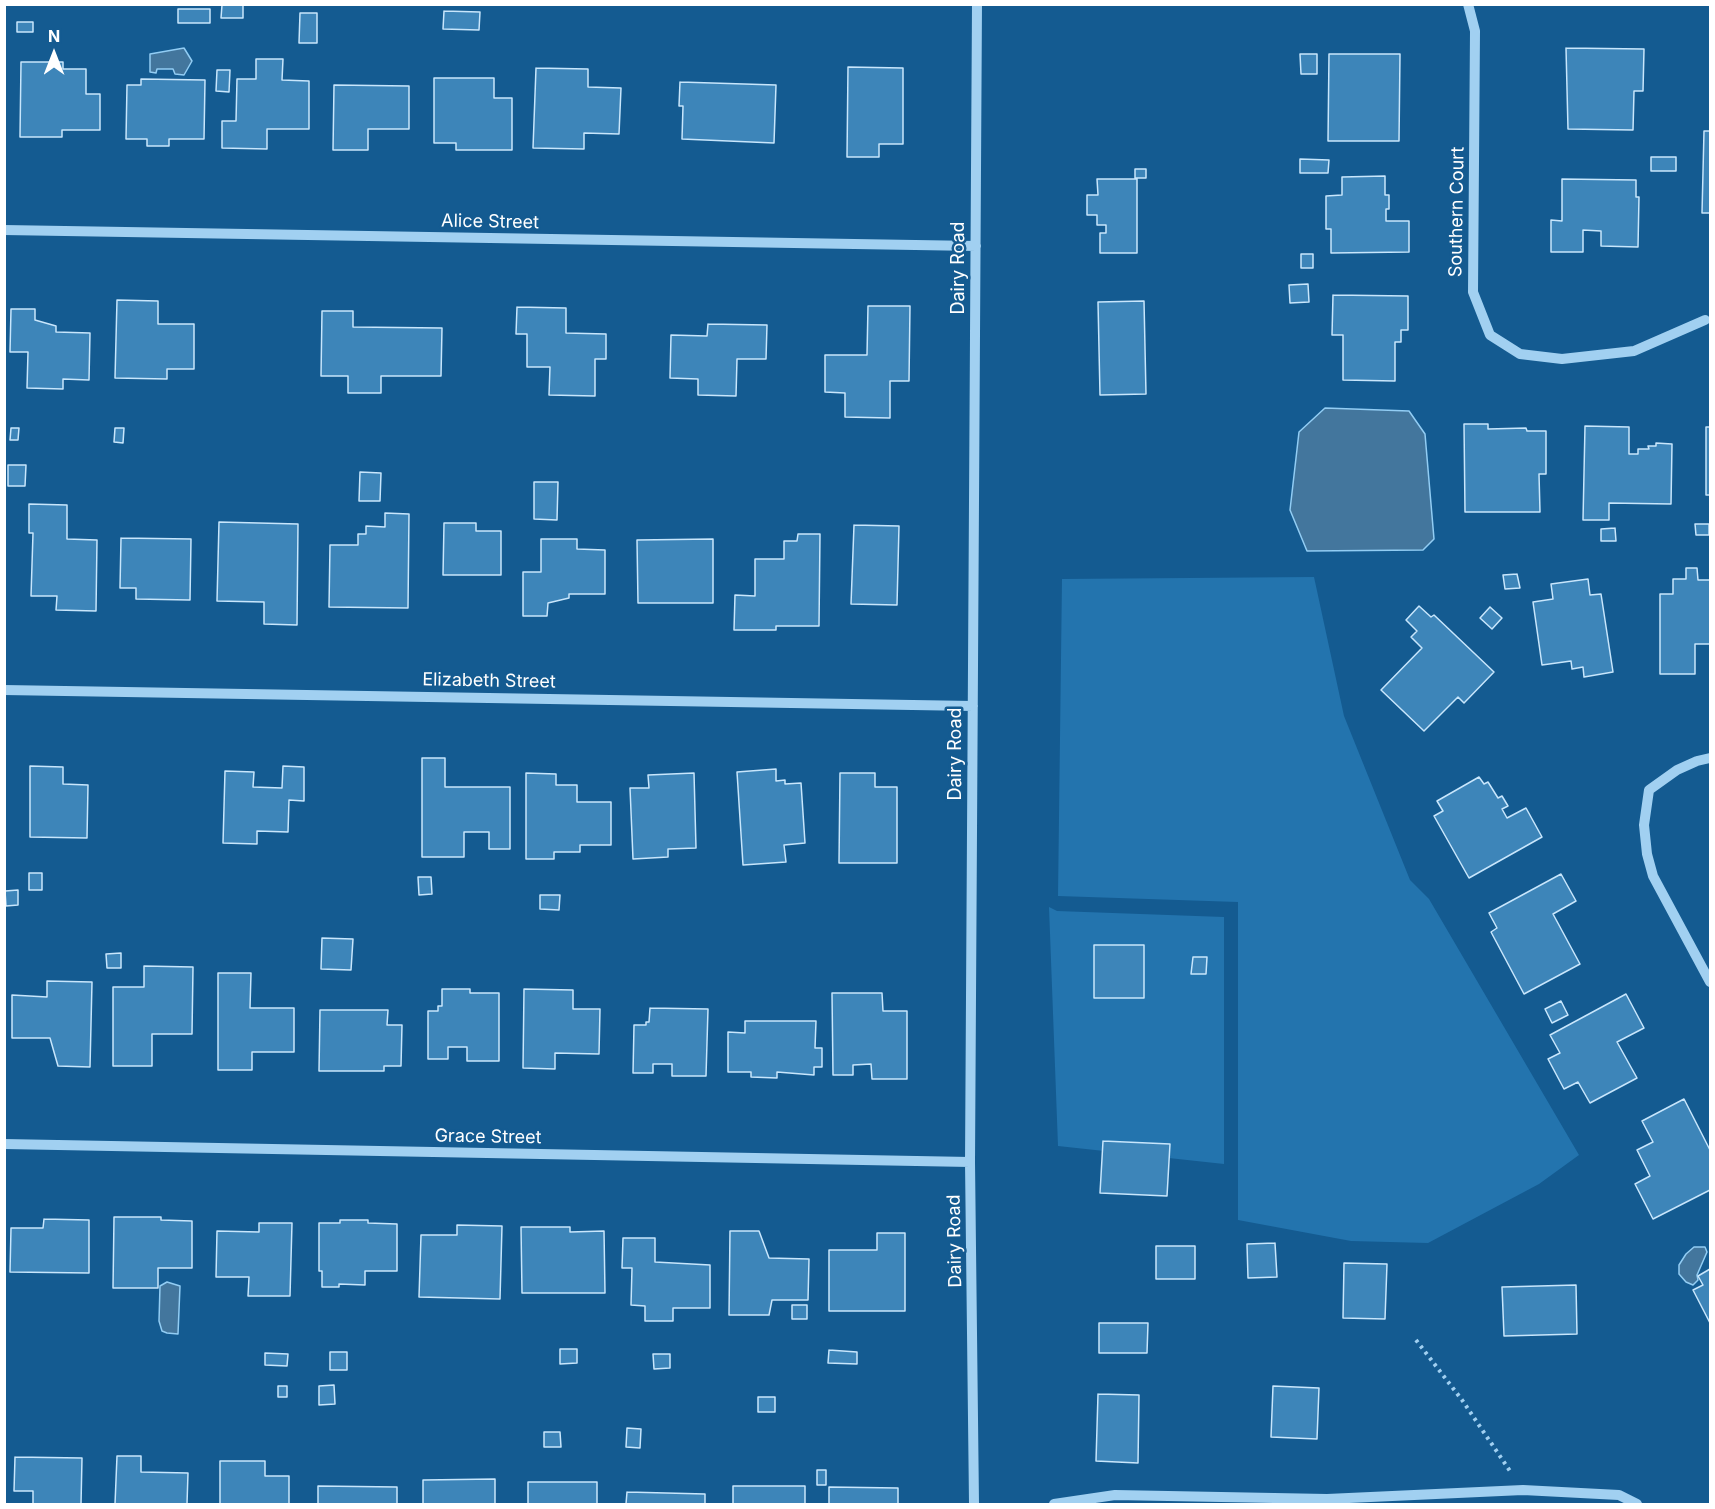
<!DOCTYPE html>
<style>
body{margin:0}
#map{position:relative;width:1715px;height:1509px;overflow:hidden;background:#145b91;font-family:Inter,sans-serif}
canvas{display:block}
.frame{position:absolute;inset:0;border:6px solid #fff;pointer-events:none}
.north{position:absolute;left:24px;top:24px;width:60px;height:60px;-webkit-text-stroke:4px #145b91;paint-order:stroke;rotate:0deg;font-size:16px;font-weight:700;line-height:24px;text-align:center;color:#fff}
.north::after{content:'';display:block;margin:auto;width:21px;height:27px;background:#fff;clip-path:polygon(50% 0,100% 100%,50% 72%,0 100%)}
</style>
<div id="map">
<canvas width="1715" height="1509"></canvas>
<div class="frame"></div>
<div class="north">N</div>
</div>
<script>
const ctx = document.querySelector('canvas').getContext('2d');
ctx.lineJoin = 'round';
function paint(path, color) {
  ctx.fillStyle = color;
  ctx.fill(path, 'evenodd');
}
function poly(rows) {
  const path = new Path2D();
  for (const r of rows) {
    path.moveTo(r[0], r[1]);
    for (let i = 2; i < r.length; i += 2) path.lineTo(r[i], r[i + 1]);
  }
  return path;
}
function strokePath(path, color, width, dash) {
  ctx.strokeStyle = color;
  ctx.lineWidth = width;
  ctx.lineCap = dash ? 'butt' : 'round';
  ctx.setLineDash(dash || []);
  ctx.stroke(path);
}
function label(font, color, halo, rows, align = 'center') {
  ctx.font = font + ' Inter,sans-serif';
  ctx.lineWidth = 5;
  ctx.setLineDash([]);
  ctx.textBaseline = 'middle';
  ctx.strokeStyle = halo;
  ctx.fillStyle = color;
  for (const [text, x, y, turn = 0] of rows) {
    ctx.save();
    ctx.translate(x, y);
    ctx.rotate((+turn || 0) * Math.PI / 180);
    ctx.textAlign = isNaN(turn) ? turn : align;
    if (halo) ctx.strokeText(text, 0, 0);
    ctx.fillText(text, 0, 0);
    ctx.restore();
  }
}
paint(poly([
 [1314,577,1344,716,1410,880,1429,899,1579,1155,1539,1184,1428,1243,1351,1241,1238,1220,1238,902,1058,896,1062,579],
 [1049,907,1057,911,1224,917,1224,1164,1058,1146]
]), '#2374ae');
const water = poly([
 [184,48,192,61,184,75,175,74,173,69,157,69,156,73,150,72,150,54,184,48],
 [1325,408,1409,411,1425,434,1434,539,1423,550,1307,551,1290,510,1299,432,1325,408],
 [1694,1247,1705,1247,1707,1252,1697,1275,1698,1280,1693,1285,1686,1282,1679,1274,1679,1265,1686,1254,1694,1247],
 [167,1282,180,1286,178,1334,167,1333,162,1331,159,1321,160,1286,167,1282]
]);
paint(water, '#43769d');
strokePath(water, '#92cdf4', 1.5);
const building = poly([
 [222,5,243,5,243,18,221,18,222,5],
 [178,9,210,9,210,23,178,23,178,9],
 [444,11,480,12,479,30,443,29,444,11],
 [300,13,317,13,317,43,299,43,300,13],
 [17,22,33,22,33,32,17,32,17,22],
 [1566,48,1644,49,1643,91,1634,91,1633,130,1568,129,1566,48],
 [1300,54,1317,54,1317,74,1301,74,1300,54],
 [1329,54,1400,54,1399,141,1328,141,1329,54],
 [256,59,283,59,282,80,309,81,309,129,267,129,267,149,222,148,222,121,236,121,237,79,256,79,256,59],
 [21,62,63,62,63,69,86,69,86,94,100,94,100,130,62,130,62,137,20,137,21,62],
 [848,67,903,68,903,144,879,144,879,157,847,157,848,67],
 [536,68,588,69,588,87,621,88,619,134,584,133,584,149,533,148,536,68],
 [217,70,230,70,229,92,216,91,217,70],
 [434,78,494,78,494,98,512,98,512,150,456,150,456,143,434,143,434,78],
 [141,79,205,80,204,139,169,139,169,146,147,146,147,139,126,139,127,85,141,85,141,79],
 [680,82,776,85,774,143,682,139,683,106,679,106,680,82],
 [334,85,409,86,409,129,368,129,368,150,333,150,334,85],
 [1704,131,1710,131,1710,213,1702,213,1704,131],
 [1651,157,1676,157,1676,171,1651,171,1651,157],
 [1300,159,1329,160,1328,173,1300,173,1300,159],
 [1135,169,1146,169,1146,178,1135,178,1135,169],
 [1385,176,1385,195,1389,195,1389,209,1386,209,1386,221,1409,221,1409,252,1331,253,1331,229,1326,229,1326,196,1342,195,1342,177,1385,176],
 [1097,179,1137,179,1137,253,1100,253,1100,233,1106,233,1106,225,1097,225,1097,215,1087,215,1087,195,1098,195,1097,179],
 [1562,179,1636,180,1636,197,1639,197,1638,247,1601,246,1601,231,1583,230,1583,252,1551,252,1551,220,1562,221,1562,179],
 [1301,254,1313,254,1313,268,1301,268,1301,254],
 [1308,284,1309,302,1290,303,1289,285,1308,284],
 [1333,295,1408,296,1408,330,1401,330,1401,342,1395,342,1395,381,1343,380,1343,335,1332,335,1333,295],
 [117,300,158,301,158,324,194,324,194,369,167,369,167,379,115,378,117,300],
 [1144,301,1146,394,1100,395,1098,302,1144,301],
 [868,306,910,306,909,381,890,381,890,418,845,417,845,393,825,392,825,355,867,355,868,306],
 [517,307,566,308,566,333,606,334,606,359,595,359,595,396,549,395,550,367,527,367,527,334,516,334,517,307],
 [11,309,35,309,35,320,56,326,56,332,90,333,89,380,63,379,63,389,27,388,28,352,10,352,11,309],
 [322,311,353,311,353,327,442,328,441,376,381,376,381,393,348,393,348,376,321,376,322,311],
 [708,324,767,325,766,359,737,359,736,396,698,395,698,379,670,378,671,335,707,336,708,324],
 [1464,424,1488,424,1488,429,1526,428,1527,431,1546,431,1546,474,1539,474,1540,512,1465,512,1464,424],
 [1585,426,1629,427,1629,454,1638,454,1638,449,1649,449,1648,446,1656,446,1656,443,1672,444,1671,504,1609,503,1609,520,1583,520,1585,426],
 [1706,427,1710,427,1710,495,1706,495,1706,427],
 [11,428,19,428,18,440,10,440,11,428],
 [115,428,124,428,123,443,114,442,115,428],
 [8,465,26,465,25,486,8,486,8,465],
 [360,472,381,473,380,501,359,501,360,472],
 [534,482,558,482,557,520,534,519,534,482],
 [29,504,67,505,67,539,97,540,96,611,56,610,57,596,31,596,33,533,29,533,29,504],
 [385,513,409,514,408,608,329,607,330,545,358,545,358,534,366,534,366,526,385,527,385,513],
 [219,522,298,524,297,625,264,624,264,602,217,601,219,522],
 [444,523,476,523,476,531,501,531,501,575,443,575,444,523],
 [1695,524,1709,524,1709,535,1696,535,1695,524],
 [854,525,899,526,897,605,851,604,854,525],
 [1615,528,1616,541,1601,541,1601,529,1615,528],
 [798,534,820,534,819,626,776,626,776,630,734,630,735,595,755,596,755,559,784,559,784,541,797,541,798,534],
 [121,538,191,539,190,600,136,599,136,588,120,588,121,538],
 [541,539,577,539,577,549,605,550,605,594,569,594,569,598,548,603,547,616,523,616,523,572,541,572,541,539],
 [713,539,713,603,638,603,637,540,713,539],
 [1686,568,1697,568,1698,580,1710,580,1710,644,1695,644,1695,674,1660,674,1660,594,1673,594,1673,579,1686,579,1686,568],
 [1517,574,1520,588,1505,589,1503,575,1517,574],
 [1588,579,1590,595,1601,594,1613,672,1584,677,1583,667,1572,669,1571,661,1542,665,1533,602,1553,599,1551,584,1588,579],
 [1419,606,1431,617,1434,615,1494,672,1464,703,1458,697,1424,731,1381,690,1422,648,1411,637,1417,631,1406,620,1419,606],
 [1490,607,1502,618,1492,629,1480,618,1490,607],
 [422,758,445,758,445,787,510,787,510,849,489,849,489,832,464,832,464,857,422,857,422,758],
 [30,766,63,767,63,784,88,785,87,838,30,837,30,766],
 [283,766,304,767,304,801,289,800,288,832,257,831,257,844,223,843,225,771,254,772,253,787,282,788,283,766],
 [776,769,776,781,785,780,785,784,801,783,805,843,784,845,786,862,743,865,737,772,776,769],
 [526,773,556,774,556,785,577,785,577,802,611,802,611,845,580,845,580,852,554,852,554,859,526,859,526,773],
 [694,773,696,848,668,849,668,857,633,859,630,788,649,788,648,775,694,773],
 [840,773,875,773,875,787,897,787,897,863,839,863,840,773],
 [1479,777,1484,784,1488,782,1498,798,1502,796,1508,806,1502,809,1507,818,1526,808,1542,837,1469,878,1434,816,1443,811,1437,801,1479,777],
 [29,873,42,873,42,890,29,890,29,873],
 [1561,874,1576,901,1553,914,1580,964,1524,994,1491,932,1497,928,1489,913,1561,874],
 [418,877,431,877,432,894,419,895,418,877],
 [18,890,18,905,6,906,5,891,18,890],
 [540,895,560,895,559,910,540,909,540,895],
 [322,938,353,939,351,970,321,969,322,938],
 [1094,945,1144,945,1144,998,1094,998,1094,945],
 [121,953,121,968,107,968,106,954,121,953],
 [1193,957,1207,957,1206,974,1191,974,1193,957],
 [144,966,193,967,192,1034,152,1034,152,1066,113,1066,113,987,144,987,144,966],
 [218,973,251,973,250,1008,294,1008,294,1052,252,1052,252,1070,218,1070,218,973],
 [47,981,92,982,90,1067,58,1066,50,1038,12,1038,12,995,47,997,47,981],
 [442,989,470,989,470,993,499,993,499,1061,467,1061,467,1047,448,1047,448,1059,428,1059,428,1011,438,1011,438,1006,442,1006,442,989],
 [524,989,573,990,573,1009,600,1009,599,1054,555,1053,555,1069,523,1068,524,989],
 [832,993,882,993,883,1011,907,1011,907,1079,872,1079,871,1064,853,1065,853,1075,833,1075,832,993],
 [1626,994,1644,1028,1617,1042,1637,1078,1590,1103,1578,1082,1564,1089,1548,1059,1560,1053,1550,1035,1626,994],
 [1561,1001,1568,1015,1552,1023,1545,1009,1561,1001],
 [650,1008,708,1009,706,1076,672,1076,672,1064,653,1064,653,1073,633,1073,634,1025,646,1025,646,1022,649,1022,650,1008],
 [320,1010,388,1010,387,1025,402,1025,401,1066,384,1066,384,1071,319,1071,320,1010],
 [745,1021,816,1021,815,1048,822,1048,822,1067,814,1067,814,1075,777,1072,777,1078,751,1077,751,1072,728,1072,728,1032,745,1033,745,1021],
 [1684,1099,1710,1150,1710,1190,1653,1219,1635,1184,1650,1176,1637,1150,1653,1142,1642,1121,1684,1099],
 [1103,1141,1170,1144,1167,1196,1100,1193,1103,1141],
 [114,1217,161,1217,161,1220,192,1221,192,1268,158,1268,158,1288,113,1288,114,1217],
 [44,1219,89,1220,89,1273,10,1272,11,1228,43,1228,44,1219],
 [340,1220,368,1220,368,1223,397,1224,397,1271,365,1271,365,1285,339,1284,339,1287,322,1287,322,1271,319,1271,319,1223,340,1223,340,1220],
 [259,1223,292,1223,290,1296,248,1296,249,1277,216,1277,217,1231,259,1232,259,1223],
 [457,1225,502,1226,500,1299,419,1297,421,1235,457,1235,457,1225],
 [521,1227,570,1227,570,1232,604,1231,605,1293,522,1293,521,1227],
 [730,1231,759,1231,769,1258,809,1259,808,1300,772,1300,769,1315,729,1315,730,1231],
 [877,1233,905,1233,905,1311,829,1311,829,1250,877,1250,877,1233],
 [623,1238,655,1238,655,1262,710,1265,710,1308,673,1308,673,1321,645,1321,645,1306,631,1305,632,1268,622,1268,623,1238],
 [1275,1243,1277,1277,1248,1278,1247,1244,1275,1243],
 [1156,1246,1195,1246,1195,1279,1156,1279,1156,1246],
 [1344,1263,1387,1264,1385,1319,1343,1318,1344,1263],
 [1710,1269,1710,1323,1693,1290,1703,1285,1698,1276,1710,1269],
 [1576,1285,1577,1334,1504,1336,1502,1287,1576,1285],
 [792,1305,807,1305,807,1319,792,1319,792,1305],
 [1099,1323,1148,1323,1147,1353,1099,1353,1099,1323],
 [560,1349,577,1349,577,1363,560,1364,560,1349],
 [829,1350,857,1352,857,1364,828,1363,829,1350],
 [330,1352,347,1352,347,1370,330,1370,330,1352],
 [265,1353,288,1354,287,1366,265,1365,265,1353],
 [653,1354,670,1354,670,1368,654,1369,653,1354],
 [334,1385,335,1404,319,1405,319,1386,334,1385],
 [278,1386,287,1386,287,1397,278,1397,278,1386],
 [1273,1386,1319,1388,1317,1439,1271,1437,1273,1386],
 [1098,1394,1139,1395,1138,1463,1096,1461,1098,1394],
 [758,1397,775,1397,775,1412,758,1412,758,1397],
 [627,1428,641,1429,640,1448,626,1447,627,1428],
 [544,1432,560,1432,561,1447,544,1447,544,1432],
 [117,1456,141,1456,141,1472,188,1473,187,1504,115,1504,117,1456],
 [15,1457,82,1458,81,1504,33,1504,33,1491,14,1491,15,1457],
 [220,1461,265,1461,265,1476,289,1476,289,1504,220,1504,220,1461],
 [817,1470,826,1470,826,1485,817,1485,817,1470],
 [495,1479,495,1504,423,1504,423,1480,495,1479],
 [528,1482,597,1482,597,1504,528,1504,528,1482],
 [318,1486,397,1487,397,1504,318,1504,318,1486],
 [733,1486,805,1486,805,1504,733,1504,733,1486],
 [829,1487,898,1488,898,1504,829,1504,829,1487],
 [627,1492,705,1494,705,1504,626,1504,627,1492]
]);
paint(building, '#3d85b9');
strokePath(building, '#c8e6fc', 1.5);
strokePath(poly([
 [1416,1340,1462,1400,1510,1471]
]), '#a1d0f1', 4, [3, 4.5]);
strokePath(poly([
 [1468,4,1475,31,1473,292,1490,335,1520,354,1562,359,1634,351,1705,320],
 [4,230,976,246],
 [4,690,973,706],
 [1710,758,1697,761,1677,770,1649,790,1644,825,1647,854,1653,876,1710,982],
 [4,1144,970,1162],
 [974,1504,970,1162,977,4],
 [1054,1504,1115,1495,1327,1499,1523,1490,1619,1495,1637,1504]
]), '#a1d0f1', 10);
label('18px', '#fff', '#145b91', [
 ["Southern Court",1457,212,-89],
 ["Alice Street",490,222,1],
 ["Dairy Road",959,268,-90],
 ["Elizabeth Street",489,681,1],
 ["Dairy Road",956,754,-90],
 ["Grace Street",488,1137,1],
 ["Dairy Road",955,1241,-91]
]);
</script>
